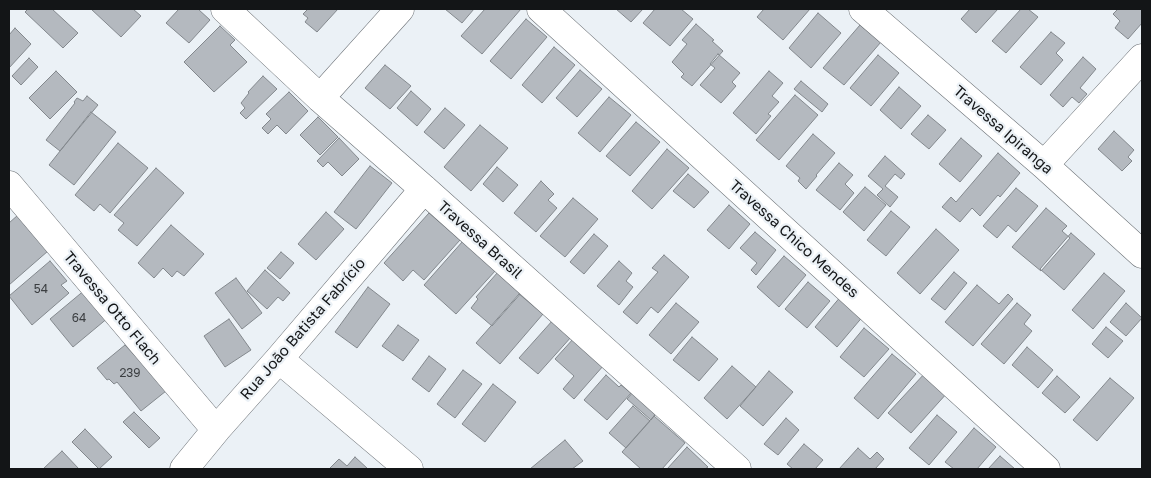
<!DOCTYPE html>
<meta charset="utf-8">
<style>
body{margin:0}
#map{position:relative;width:1151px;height:478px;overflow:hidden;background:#ebf1f6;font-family:"Golos Text",sans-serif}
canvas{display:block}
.frame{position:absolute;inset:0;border:10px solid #131517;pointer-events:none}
</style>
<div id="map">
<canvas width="1151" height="478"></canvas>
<div class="frame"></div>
</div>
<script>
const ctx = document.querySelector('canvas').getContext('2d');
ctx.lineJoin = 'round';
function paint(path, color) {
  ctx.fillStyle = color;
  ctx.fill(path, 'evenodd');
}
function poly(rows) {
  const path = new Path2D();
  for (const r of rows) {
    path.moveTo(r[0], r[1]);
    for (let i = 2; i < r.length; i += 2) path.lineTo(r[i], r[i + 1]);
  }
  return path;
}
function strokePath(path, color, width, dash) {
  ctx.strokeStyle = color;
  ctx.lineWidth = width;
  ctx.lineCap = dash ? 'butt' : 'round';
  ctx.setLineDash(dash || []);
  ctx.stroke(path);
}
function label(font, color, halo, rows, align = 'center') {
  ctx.font = font + ' "Golos Text",sans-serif';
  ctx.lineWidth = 4.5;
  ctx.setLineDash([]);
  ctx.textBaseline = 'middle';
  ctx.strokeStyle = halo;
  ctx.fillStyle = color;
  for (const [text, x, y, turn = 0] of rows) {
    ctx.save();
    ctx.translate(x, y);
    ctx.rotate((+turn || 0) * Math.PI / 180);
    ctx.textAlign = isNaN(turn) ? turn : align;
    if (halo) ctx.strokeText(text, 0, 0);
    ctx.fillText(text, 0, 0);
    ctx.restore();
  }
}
const building = poly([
 [28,9,52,9,78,33,63,48,25,12,28,9],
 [91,9,133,9,141,16,121,37,91,9],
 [179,9,198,9,210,20,189,43,166,23,179,9],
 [308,9,338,9,317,32,305,22,308,18,303,14,308,9],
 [445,9,474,9,462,23,445,9],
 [485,9,521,9,482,54,461,36,485,9],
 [616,9,643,9,631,22,616,9],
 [655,9,681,9,693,19,670,46,643,23,655,9],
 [764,9,810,9,783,40,757,17,764,9],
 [970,9,998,9,976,33,961,19,970,9],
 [1021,9,1028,9,1038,17,1006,53,992,41,1021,9],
 [1118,9,1142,9,1142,23,1128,39,1115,28,1120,21,1113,14,1118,9],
 [818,13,841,33,811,68,789,48,818,13],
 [526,19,547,37,511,79,490,61,526,19],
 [696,24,714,40,712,41,723,51,692,86,681,77,684,74,672,62,687,44,682,40,696,24],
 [860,25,881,42,844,85,823,68,860,25],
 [220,26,235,40,230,45,247,62,214,92,184,62,220,26],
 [15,28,31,44,9,68,9,35,15,28],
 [1051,32,1065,43,1056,53,1063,60,1041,85,1020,67,1051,32],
 [554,47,575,65,542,103,522,85,554,47],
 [718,54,740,73,732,82,736,86,721,103,700,85,715,68,710,64,718,54],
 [878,55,899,73,871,106,850,88,878,55],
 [1083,57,1096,69,1080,88,1087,94,1079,103,1072,97,1063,107,1050,95,1083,57],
 [29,58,38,67,21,85,12,76,29,58],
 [385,65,411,86,390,109,365,88,385,65],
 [580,70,602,89,577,117,556,98,580,70],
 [56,71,77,92,50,119,29,98,56,71],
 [769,71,783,83,772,96,779,102,768,114,771,116,756,134,733,113,769,71],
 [263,76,277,89,246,119,240,113,245,108,241,103,249,93,248,92,263,76],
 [801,81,828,104,822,112,794,89,801,81],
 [899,87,921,106,901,129,880,110,899,87],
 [411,91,431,109,417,126,397,108,411,91],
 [289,92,308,111,286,134,277,125,268,134,262,128,271,119,266,114,289,92],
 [795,95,818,115,779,160,756,140,795,95],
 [87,96,98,105,60,151,46,140,75,103,74,102,77,98,83,101,87,96],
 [609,97,631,115,600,152,578,133,609,97],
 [445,108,465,125,444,149,424,132,445,108],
 [91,112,116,132,74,185,49,165,91,112],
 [928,115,946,130,929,149,911,134,928,115],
 [318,117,338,137,320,155,300,135,318,117],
 [636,122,660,142,630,176,606,156,636,122],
 [480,125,508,148,471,191,444,167,480,125],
 [1114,131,1134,150,1128,157,1132,161,1122,171,1098,149,1114,131],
 [813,134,835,153,816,175,817,176,806,189,798,181,800,178,786,166,813,134],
 [339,138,359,159,342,176,328,162,323,167,317,161,339,138],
 [961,138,982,156,960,182,939,164,961,138],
 [118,143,148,168,110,213,100,204,94,211,75,195,118,143],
 [667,149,689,168,652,209,632,191,667,149],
 [998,153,1020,173,1000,197,998,195,980,216,972,208,960,222,942,207,951,197,956,202,998,153],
 [885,156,905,174,901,179,895,174,885,186,898,197,890,207,877,195,883,189,868,176,885,156],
 [839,163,853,175,845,184,854,193,840,210,816,190,839,163],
 [370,166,392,183,356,229,334,212,370,166],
 [497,167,518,185,503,202,483,184,497,167],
 [156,168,184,193,137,246,118,230,124,223,114,215,156,168],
 [688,174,709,192,694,208,673,191,688,174],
 [541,181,554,194,548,200,557,208,536,232,514,213,541,181],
 [865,187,886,205,864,231,843,212,865,187],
 [1016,188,1038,206,1016,232,1008,225,997,238,983,226,1016,188],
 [573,198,598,219,565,257,540,236,573,198],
 [729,205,750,224,729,249,707,230,729,205],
 [1046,208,1067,226,1062,231,1070,238,1041,271,1012,247,1046,208],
 [891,211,910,227,886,256,867,240,891,211],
 [326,212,344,229,316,260,298,244,326,212],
 [429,213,460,240,424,280,413,270,403,281,384,263,429,213],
 [18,215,48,251,9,285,9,223,18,215],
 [171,225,204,254,184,276,177,271,172,277,163,268,154,278,138,263,171,225],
 [936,229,959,250,920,294,897,273,936,229],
 [755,232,776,250,756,275,751,270,757,263,740,248,755,232],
 [1071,233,1095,254,1064,290,1040,269,1071,233],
 [594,234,608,246,584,274,570,262,594,234],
 [463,241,496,270,456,314,424,285,463,241],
 [281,252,294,263,280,279,267,268,281,252],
 [664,255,689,277,658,313,651,307,637,324,623,312,658,272,652,268,664,255],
 [784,256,806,275,779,307,757,287,784,256],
 [50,261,67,281,61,285,69,293,32,325,9,296,50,261],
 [619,261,632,273,626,281,633,287,619,305,597,286,619,261],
 [265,270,290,293,283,301,278,297,267,309,247,291,265,270],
 [498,272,522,292,492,326,471,308,478,299,476,297,498,272],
 [954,272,967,283,945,310,931,299,954,272],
 [1104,273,1125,291,1093,329,1072,310,1104,273],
 [236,278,262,313,242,329,215,293,236,278],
 [808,282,830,301,807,328,785,309,808,282],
 [977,285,999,304,1008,294,1013,299,973,346,945,322,977,285],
 [368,287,390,304,357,348,335,332,368,287],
 [86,289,109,317,73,347,50,319,86,289],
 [847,289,870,308,837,347,815,327,847,289],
 [519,294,543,314,500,364,476,343,519,294],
 [676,303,699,322,671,354,649,335,676,303],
 [1017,303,1031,315,1024,324,1032,331,1004,364,981,344,1017,303],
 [1126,303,1142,318,1126,336,1110,322,1126,303],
 [229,319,251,350,225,367,204,336,229,319],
 [553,320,572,336,538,374,519,358,553,320],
 [398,325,419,340,403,361,382,346,398,325],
 [1106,327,1123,341,1108,358,1092,344,1106,327],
 [864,328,889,349,864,377,840,357,864,328],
 [692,337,718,359,699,381,673,360,692,337],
 [574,338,604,365,574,399,563,389,574,376,555,359,574,338],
 [125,345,136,357,142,352,171,387,141,411,117,382,114,384,109,379,107,380,97,368,125,345],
 [1027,347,1053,370,1038,388,1012,365,1027,347],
 [892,354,916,374,878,419,854,398,892,354],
 [429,356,446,369,429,392,412,379,429,356],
 [732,366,756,387,727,419,704,398,732,366],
 [463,370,482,384,455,418,437,404,463,370],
 [769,371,793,392,763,426,740,406,769,371],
 [926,372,948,392,911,433,888,413,926,372],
 [606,375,619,387,621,385,631,393,607,420,584,400,606,375],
 [1057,376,1080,397,1065,413,1042,393,1057,376],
 [1110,378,1134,398,1097,441,1073,420,1110,378],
 [493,384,516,402,485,442,462,424,493,384],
 [634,391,658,411,651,420,627,399,634,391],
 [633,406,650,421,626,448,609,433,633,406],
 [134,412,160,438,149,448,123,422,134,412],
 [937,415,957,432,929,465,909,448,937,415],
 [654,416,685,443,662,469,641,469,622,452,654,416],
 [786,418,799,430,778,455,764,444,786,418],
 [974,428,996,447,977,469,954,469,945,462,974,428],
 [85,429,112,457,99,469,72,442,85,429],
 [565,440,583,461,572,469,530,469,565,440],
 [804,444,823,460,815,469,793,469,787,464,804,444],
 [687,447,708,467,705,469,667,469,687,447],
 [858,448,870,459,877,452,884,459,875,469,839,469,858,448],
 [62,451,79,469,43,469,62,451],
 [1000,456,1015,469,988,469,1000,456],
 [355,457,368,469,329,469,339,459,347,466,355,457]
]);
paint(building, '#b4b9bf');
strokePath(building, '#83888d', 1);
const street = poly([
 [225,9,320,98,424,189,737,469],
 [541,9,1046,469],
 [863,9,1044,165,1142,254],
 [320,98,400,9],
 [1044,165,1142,58],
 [9,185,216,430],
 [279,359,409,469],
 [184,469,216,430,279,359,424,189]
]);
strokePath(street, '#6b7075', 29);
strokePath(street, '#fff', 28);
label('12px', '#3b3e41', null, [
 ["54",41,289],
 ["64",79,318],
 ["239",130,373]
]);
label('15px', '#131517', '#ebf1f6', [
 ["Travessa Ipiranga",1003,130,41],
 ["Travessa Chico Mendes",794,239,42],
 ["Travessa Brasil",480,240,42],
 ["Travessa Otto Flach",112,308,50],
 ["Rua João Batista Fabrício",303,329,-49]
]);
</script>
